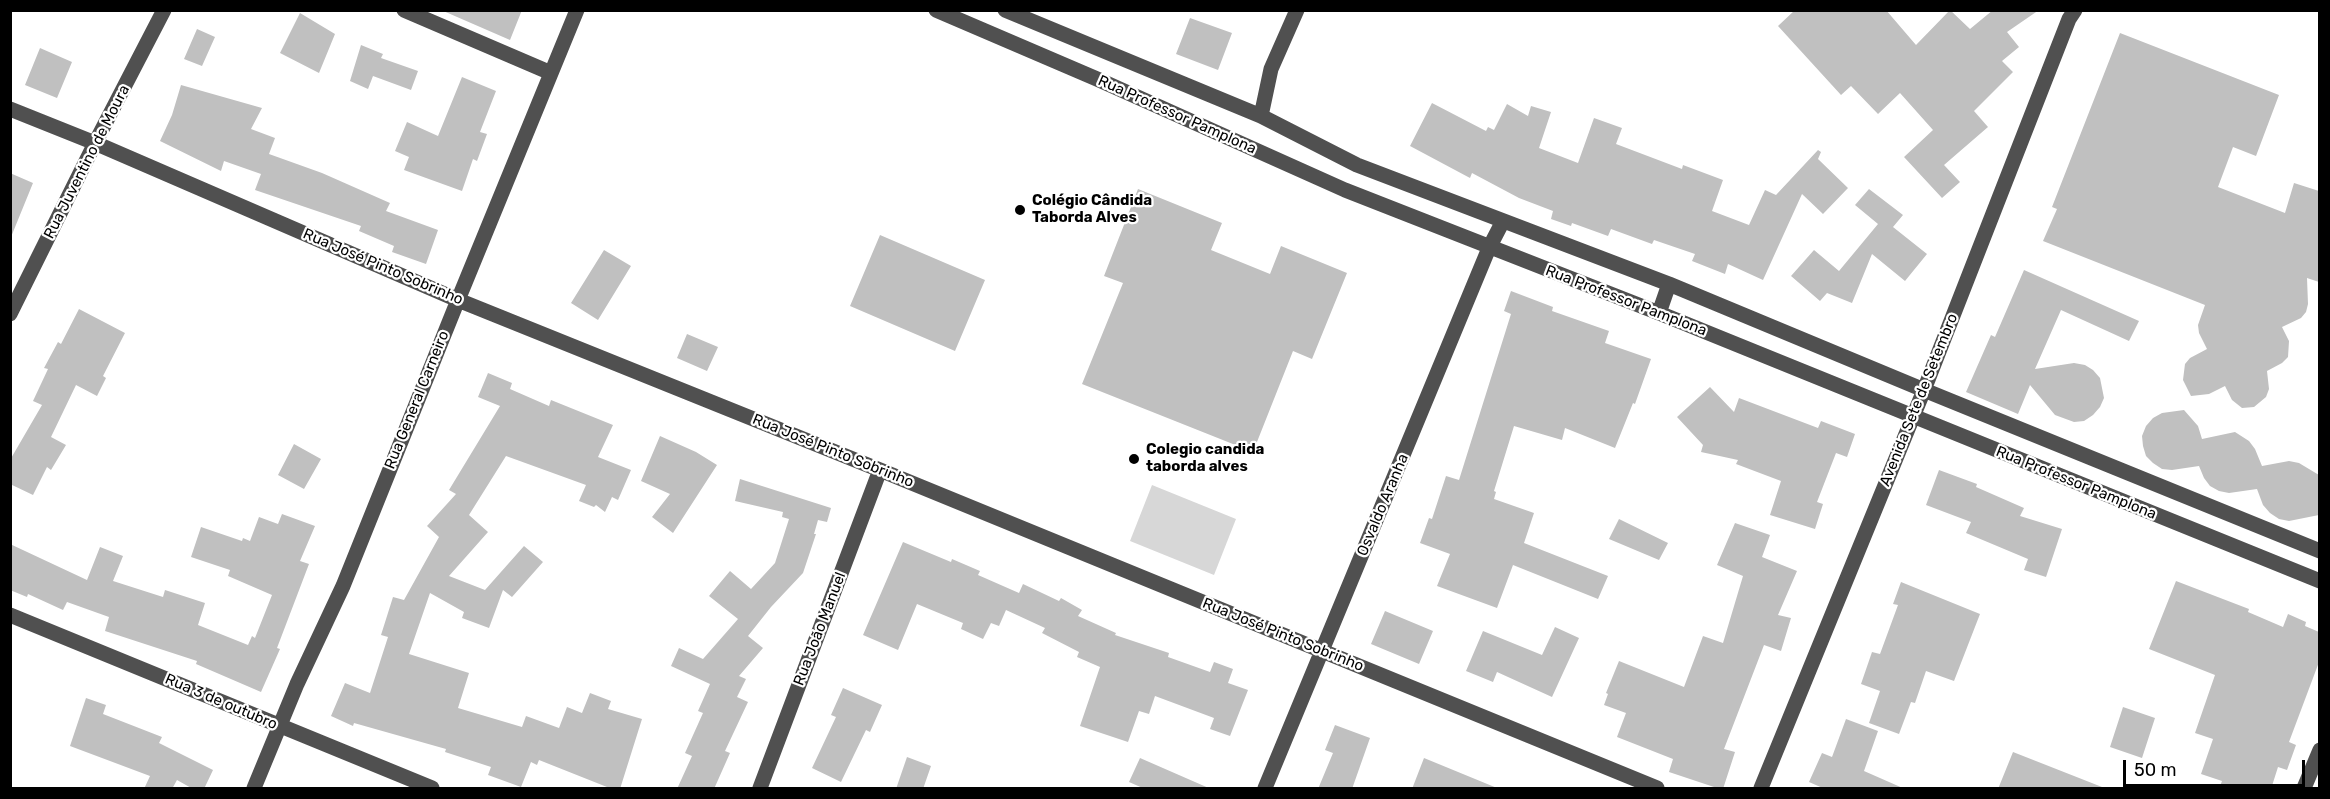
<!DOCTYPE html>
<meta charset="utf-8">
<style>
body{margin:0}
#map{position:relative;width:2330px;height:799px;overflow:hidden;background:#fff;font-family:Rubik,sans-serif}
canvas{display:block}
.frame{position:absolute;inset:0;border:12px solid #000;pointer-events:none}
.scale{position:absolute;left:2123px;top:760px;width:182px;height:27px;box-sizing:border-box;border:3px solid #000;border-top:0;padding-left:8px;font-size:18px;line-height:21px;white-space:nowrap;color:#000;-webkit-text-stroke:4px #fff;paint-order:stroke}
</style>
<div id="map">
<canvas width="2330" height="799"></canvas>
<div class="frame"></div>
<div class="scale">50 m</div>
</div>
<script>
const ctx = document.querySelector('canvas').getContext('2d');
ctx.lineJoin = 'round';
function paint(path, color) {
  ctx.fillStyle = color;
  ctx.fill(path, 'evenodd');
}
function poly(rows) {
  const path = new Path2D();
  for (const r of rows) {
    path.moveTo(r[0], r[1]);
    for (let i = 2; i < r.length; i += 2) path.lineTo(r[i], r[i + 1]);
  }
  return path;
}
function strokePath(path, color, width, dash) {
  ctx.strokeStyle = color;
  ctx.lineWidth = width;
  ctx.lineCap = dash ? 'butt' : 'round';
  ctx.setLineDash(dash || []);
  ctx.stroke(path);
}
function label(font, color, halo, rows, align = 'center') {
  ctx.font = font + ' Rubik,sans-serif';
  ctx.lineWidth = 4.5;
  ctx.setLineDash([]);
  ctx.textBaseline = 'middle';
  ctx.strokeStyle = halo;
  ctx.fillStyle = color;
  for (const [text, x, y, turn = 0] of rows) {
    ctx.save();
    ctx.translate(x, y);
    ctx.rotate((+turn || 0) * Math.PI / 180);
    ctx.textAlign = isNaN(turn) ? turn : align;
    if (halo) ctx.strokeText(text, 0, 0);
    ctx.fillText(text, 0, 0);
    ctx.restore();
  }
}
paint(poly([
 [1152,485,1236,519,1214,575,1130,541]
]), '#d7d7d7');
paint(poly([
 [441,10,522,10,510,40],
 [1795,10,1886,10,1916,45,1950,10,1970,29,1993,10,2039,10,2007,32,2019,47,2002,61,2013,72,1974,111,1988,127,1944,165,1960,182,1942,198,1904,157,1933,130,1900,93,1878,114,1851,86,1841,95,1778,26],
 [300,13,335,34,319,73,280,53],
 [1190,18,1232,33,1218,70,1176,54],
 [197,29,215,37,202,66,184,59],
 [2120,33,2279,95,2256,156,2233,147,2218,187,2285,213,2294,183,2319,191,2319,282,2307,278,2308,304,2306,312,2301,318,2282,327,2289,341,2288,357,2282,363,2267,371,2269,389,2266,397,2254,407,2242,408,2232,400,2225,386,2209,394,2191,396,2183,380,2185,364,2190,358,2207,349,2199,333,2198,325,2205,305,2043,241,2057,209,2052,207],
 [361,45,383,54,381,58,418,71,411,90,373,76,368,89,350,81],
 [40,48,72,62,57,98,25,85],
 [462,77,496,91,480,132,487,134,477,161,473,159,462,191,404,170,409,157,395,151,407,122,438,136],
 [181,85,262,108,251,129,275,138,269,154,322,173,390,203,386,211,438,230,426,264,392,252,394,246,359,231,361,226,255,190,261,174,224,161,221,171,160,141,172,115],
 [1432,103,1486,131,1488,127,1494,130,1507,104,1528,116,1531,106,1551,112,1539,148,1578,163,1594,118,1622,128,1616,144,1682,169,1683,165,1723,180,1712,211,1749,225,1765,190,1776,195,1818,150,1821,152,1818,159,1848,188,1823,214,1802,194,1763,280,1728,264,1725,274,1692,261,1695,254,1654,240,1652,244,1611,229,1608,236,1572,223,1571,226,1551,219,1553,211,1519,198,1472,173,1470,178,1410,146],
 [10,173,33,183,11,237,10,237],
 [1138,189,1222,223,1211,250,1270,274,1281,246,1347,273,1312,359,1293,351,1253,452,1082,384,1123,283,1104,276],
 [1869,189,1903,215,1893,227,1927,254,1905,281,1872,254,1852,303,1827,293,1820,301,1791,276,1814,250,1839,271,1878,224,1855,205],
 [880,235,985,280,955,351,850,306],
 [604,250,631,266,598,320,571,303],
 [2024,270,2139,321,2129,341,2061,310,2035,369,2074,363,2085,365,2093,370,2100,378,2104,398,2100,407,2093,415,2084,421,2074,422,2055,415,2030,385,2018,414,1966,392,1991,335,1995,337],
 [1511,291,1553,307,1552,311,1609,331,1605,343,1651,359,1635,404,1633,403,1615,448,1565,428,1562,440,1514,426,1494,491,1496,492,1494,499,1534,513,1524,543,1608,576,1598,599,1513,565,1497,608,1437,586,1450,554,1420,543,1429,518,1432,519,1446,476,1459,480,1511,314,1504,311],
 [79,309,125,333,103,376,106,378,97,396,76,385,51,437,66,445,51,470,47,467,33,495,10,484,10,460,42,405,33,401,48,369,44,368,58,342,61,344],
 [687,334,718,347,707,371,677,358],
 [488,373,512,383,510,389,549,406,551,400,613,425,598,457,631,470,618,500,612,497,605,512,596,505,594,507,579,501,586,485,506,456,469,515,488,532,449,576,485,590,524,546,543,562,512,597,503,590,489,628,462,618,464,612,430,593,409,654,469,673,458,708,522,727,526,716,559,728,567,707,582,713,590,693,611,701,608,709,642,719,620,789,612,789,539,760,537,765,531,762,521,787,488,775,491,767,445,752,446,749,354,723,353,726,331,716,345,683,370,693,388,637,381,635,393,597,404,600,439,537,427,526,456,494,449,490,500,406,478,397],
 [1710,387,1734,412,1739,398,1818,428,1821,421,1855,434,1847,457,1836,453,1817,502,1823,504,1815,529,1770,515,1781,481,1736,464,1738,460,1701,452,1703,445,1677,417],
 [2184,410,2198,426,2202,439,2235,432,2249,441,2255,449,2262,466,2289,461,2299,463,2319,475,2319,515,2289,521,2279,519,2270,513,2263,505,2257,489,2229,493,2219,491,2210,486,2204,478,2199,466,2172,470,2162,469,2153,463,2146,456,2143,446,2142,436,2146,426,2153,418,2162,413],
 [660,436,696,452,717,465,673,533,652,517,670,494,641,481],
 [294,444,321,459,304,489,278,475],
 [1939,470,1977,484,1976,487,2024,508,2020,516,2062,529,2046,577,2024,570,2028,559,1966,533,1971,522,1926,505],
 [740,479,831,508,827,522,818,520,814,534,816,534,803,573,771,607,748,636,763,648,739,676,746,679,737,697,748,702,725,751,730,753,714,789,677,789,692,756,685,753,703,713,698,711,710,684,671,666,679,648,703,659,738,619,709,596,730,571,751,589,775,563,789,519,782,517,783,512,735,501],
 [282,514,315,526,300,561,309,564,277,648,280,649,261,692,196,664,197,661,105,631,109,617,67,602,63,610,28,594,27,597,10,590,10,544,87,580,100,547,123,556,113,581,163,597,165,590,205,603,198,625,248,645,252,636,255,638,272,595,228,576,230,570,191,557,201,527,242,541,243,538,250,541,259,517,278,524],
 [1619,519,1668,543,1659,560,1609,539],
 [1735,523,1770,535,1762,557,1797,571,1778,615,1791,618,1781,651,1764,645,1724,749,1735,752,1723,789,1720,789,1669,772,1673,759,1617,737,1626,713,1604,705,1608,694,1606,693,1619,661,1684,687,1703,636,1723,643,1743,576,1717,565],
 [903,542,951,562,952,559,980,571,978,575,1019,593,1023,584,1059,601,1061,598,1082,610,1078,616,1116,633,1115,635,1169,653,1168,657,1210,672,1214,662,1233,669,1228,683,1248,690,1230,736,1210,729,1214,718,1155,696,1149,714,1139,711,1128,742,1080,726,1100,667,1077,657,1079,652,1042,633,1045,628,1006,610,999,626,991,623,983,639,961,629,963,623,917,604,898,650,863,635],
 [2176,581,2249,609,2248,612,2283,627,2288,614,2306,622,2305,626,2319,632,2319,662,2289,742,2296,745,2287,770,2278,767,2271,789,2219,789,2222,781,2201,774,2213,739,2195,733,2215,675,2149,649],
 [1901,582,1980,614,1954,681,1926,671,1915,703,1911,702,1899,734,1869,723,1880,691,1861,684,1872,652,1880,654,1898,605,1893,604],
 [1385,611,1433,631,1419,664,1371,644],
 [1555,627,1579,638,1552,697,1497,672,1493,682,1466,671,1483,631,1542,655],
 [843,688,882,705,870,732,866,730,841,782,812,768,836,717,831,715],
 [86,698,106,705,103,714,162,737,159,743,213,770,204,789,193,789,177,780,172,789,144,789,150,776,70,746],
 [2123,707,2155,718,2142,758,2110,747],
 [1846,719,1878,731,1864,771,1905,789,1825,789,1809,782,1822,753,1832,757],
 [1335,725,1370,738,1352,789,1318,789,1333,753,1325,750],
 [2013,752,2102,787,2102,789,1998,789],
 [907,757,931,766,923,789,896,789],
 [1140,758,1211,789,1145,789,1129,782],
 [1424,758,1497,788,1497,789,1412,789]
]), '#c0c0c0');
strokePath(poly([
 [404,10,551,73],
 [936,10,1097,79,1345,190,1659,313,2320,581],
 [1005,10,1261,116,1357,165,1669,284,1924,390,2320,551],
 [10,109,95,143,458,300,880,470,1657,788],
 [1261,116,1271,69,1297,10],
 [1659,313,1669,284],
 [10,314,95,143,164,10],
 [10,615,432,788],
 [254,788,297,684,343,586,458,300,577,10],
 [760,788,880,470],
 [1265,788,1489,248,1503,221],
 [1761,788,1924,390,2069,19,2075,10],
 [2304,788,2320,750]
]), '#505050', 15);
for (const [x, y, r, color] of [
 [1020,210,6,"#000"],
 [1134,459,6,"#000"]
]) {
  const dot = new Path2D();
  dot.arc(x, y, r, 0, 2 * Math.PI);
  ctx.fillStyle = color;
  ctx.fill(dot);
  strokePath(dot, '#fff', 2);
}
label('15px', '#000', '#fff', [
 ["Rua Professor Pamplona",1177,115,24],
 ["Rua Juventino de Moura",87,162,-63],
 ["Rua José Pinto Sobrinho",383,267,23],
 ["Rua Professor Pamplona",1626,301,21],
 ["Rua General Carneiro",417,400,-68],
 ["Avenida Sete de Setembro",1919,400,-68],
 ["Rua José Pinto Sobrinho",833,451,22],
 ["Rua Professor Pamplona",2076,483,22],
 ["Osvaldo Aranha",1383,505,-67],
 ["Rua João Manuel",820,629,-69],
 ["Rua José Pinto Sobrinho",1283,635,22],
 ["Rua 3 de outubro",221,702,23]
]);
label('bold 15px', '#000', '#fff', [
 ["Colégio Cândida",1032,201],
 ["Taborda Alves",1032,218],
 ["Colegio candida",1146,450],
 ["taborda alves",1146,467]
], 'left');
</script>
